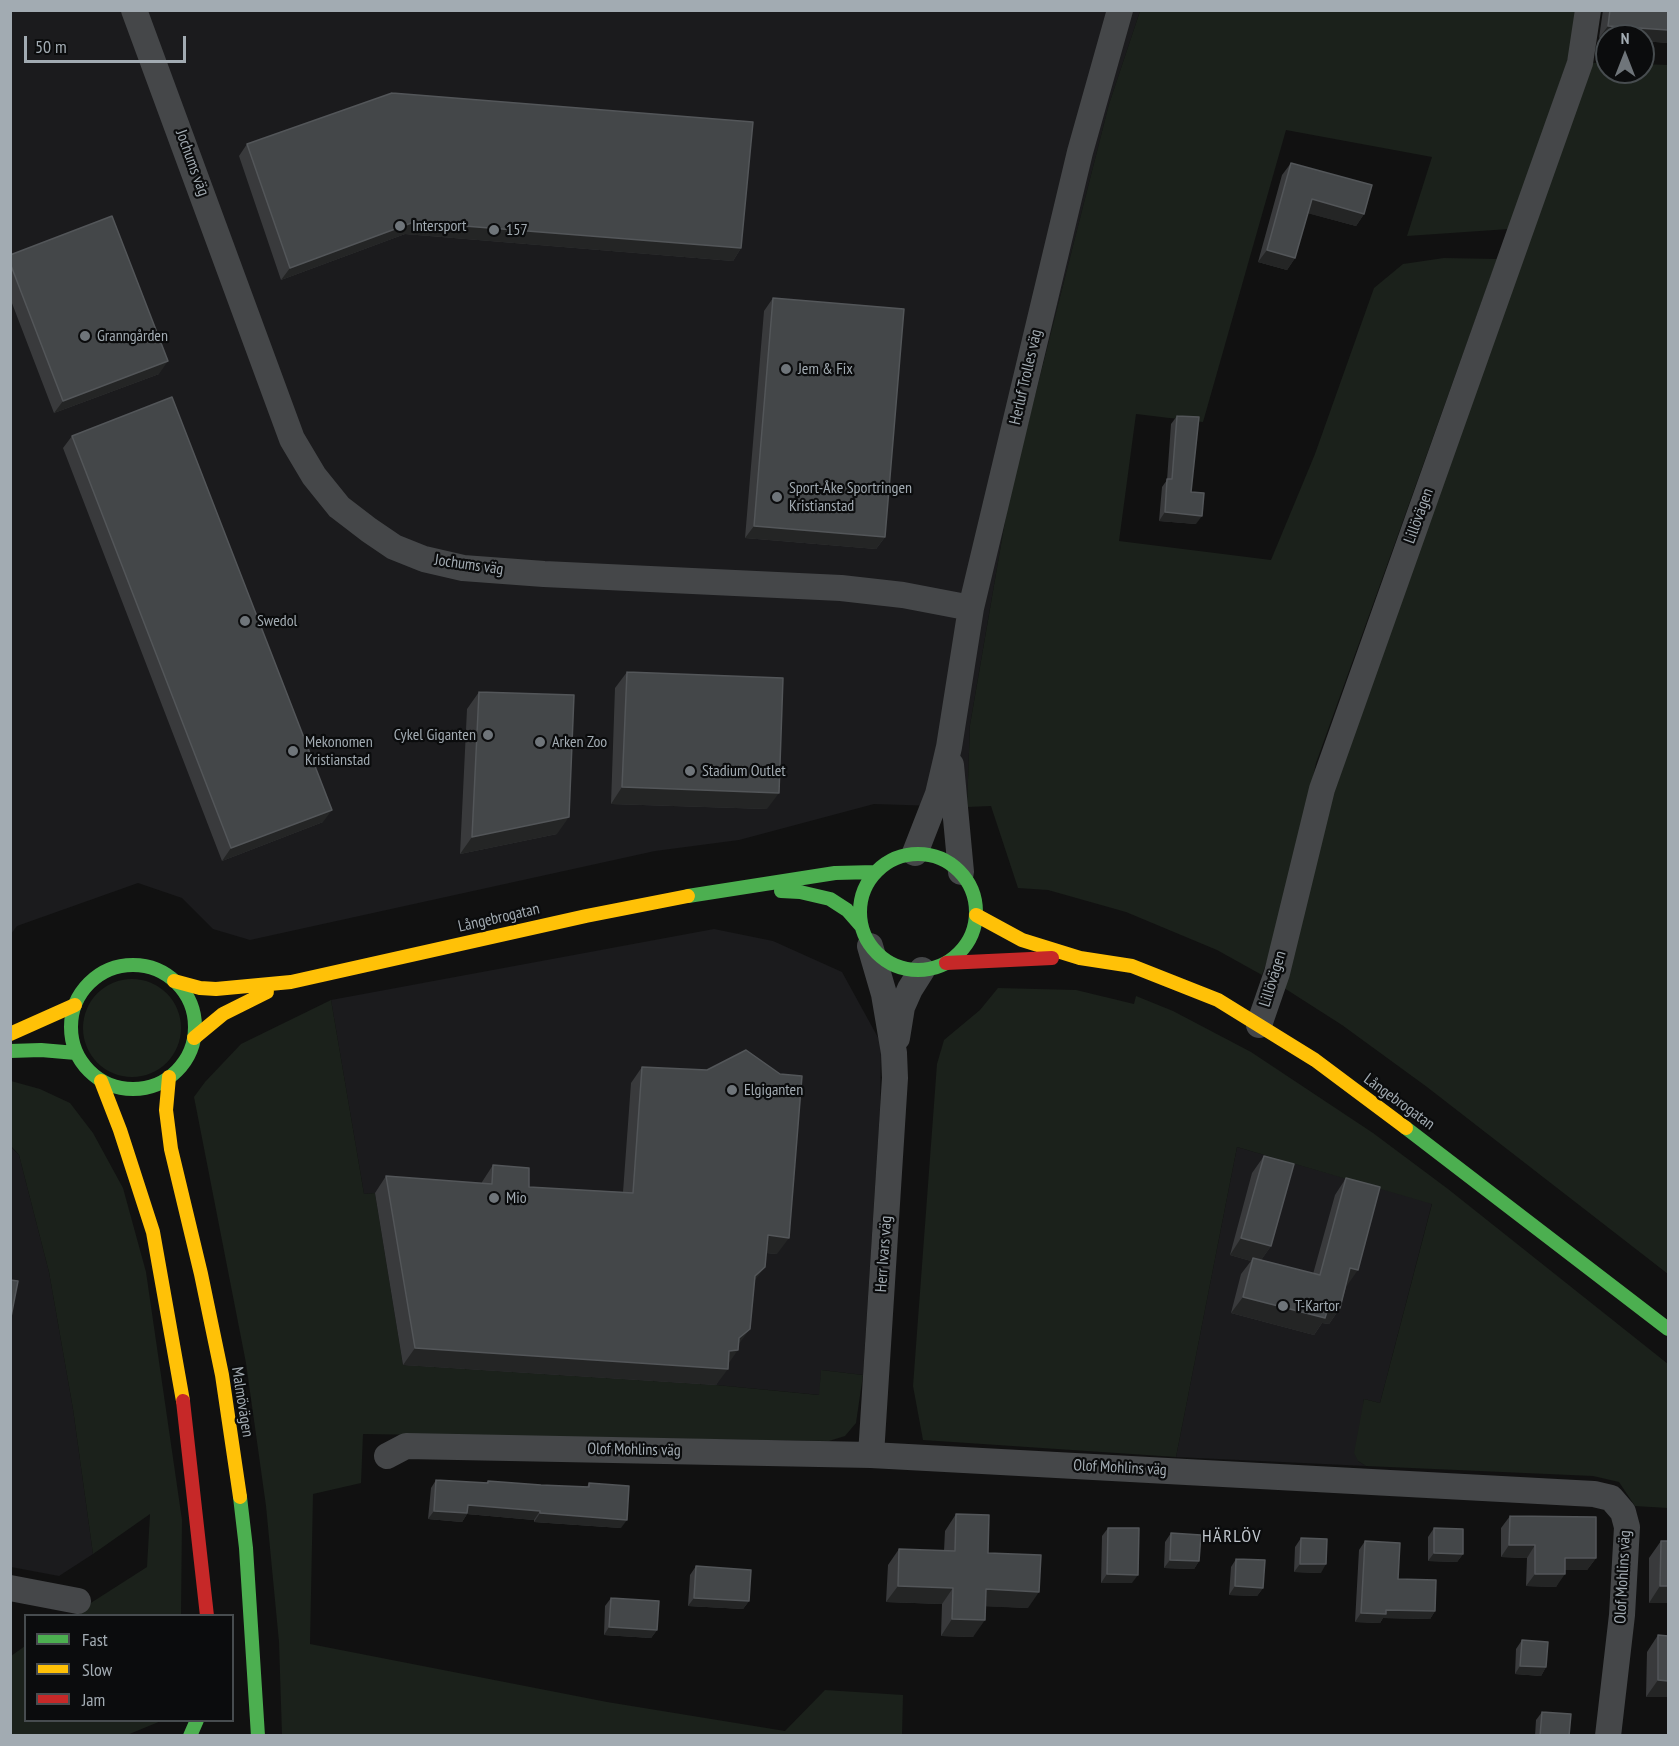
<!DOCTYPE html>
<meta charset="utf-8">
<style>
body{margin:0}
#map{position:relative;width:1679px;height:1746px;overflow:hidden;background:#111;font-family:"PT Sans Narrow",sans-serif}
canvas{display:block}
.frame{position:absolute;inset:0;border:12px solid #a2abb2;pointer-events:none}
.legend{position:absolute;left:24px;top:1614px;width:210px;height:108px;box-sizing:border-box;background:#0b0c0d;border:2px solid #474c4f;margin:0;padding:8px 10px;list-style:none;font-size:18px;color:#a2abb2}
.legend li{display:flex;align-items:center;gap:12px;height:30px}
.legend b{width:30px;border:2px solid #474c4f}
.north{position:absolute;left:1595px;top:24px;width:60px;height:60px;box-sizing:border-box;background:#0b0c0d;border:2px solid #474c4f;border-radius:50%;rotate:0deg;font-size:16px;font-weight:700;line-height:24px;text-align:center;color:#a2abb2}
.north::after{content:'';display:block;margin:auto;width:21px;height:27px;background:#6f757a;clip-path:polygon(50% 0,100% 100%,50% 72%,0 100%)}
.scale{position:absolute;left:24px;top:36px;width:162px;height:27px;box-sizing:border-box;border:3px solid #a2abb2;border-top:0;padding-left:8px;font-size:18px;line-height:21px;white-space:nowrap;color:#a2abb2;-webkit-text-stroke:4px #0b0c0d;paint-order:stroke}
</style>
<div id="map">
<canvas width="1679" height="1746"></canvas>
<div class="frame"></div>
<ul class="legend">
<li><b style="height:8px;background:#4caf50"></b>Fast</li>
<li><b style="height:8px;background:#ffc107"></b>Slow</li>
<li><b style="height:8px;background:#c62828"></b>Jam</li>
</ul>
<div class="north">N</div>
<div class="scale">50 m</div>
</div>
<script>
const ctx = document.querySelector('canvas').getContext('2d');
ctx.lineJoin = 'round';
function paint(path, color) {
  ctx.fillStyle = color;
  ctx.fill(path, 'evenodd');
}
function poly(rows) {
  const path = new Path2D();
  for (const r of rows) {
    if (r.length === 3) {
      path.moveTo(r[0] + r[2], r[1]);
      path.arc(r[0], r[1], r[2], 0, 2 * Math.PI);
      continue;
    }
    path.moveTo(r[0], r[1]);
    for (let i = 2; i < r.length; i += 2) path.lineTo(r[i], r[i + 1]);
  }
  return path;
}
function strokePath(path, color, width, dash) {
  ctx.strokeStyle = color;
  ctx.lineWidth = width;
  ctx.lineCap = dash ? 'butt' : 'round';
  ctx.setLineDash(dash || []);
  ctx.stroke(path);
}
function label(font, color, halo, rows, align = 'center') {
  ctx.font = font + ' "PT Sans Narrow",sans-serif';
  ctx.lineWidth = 4.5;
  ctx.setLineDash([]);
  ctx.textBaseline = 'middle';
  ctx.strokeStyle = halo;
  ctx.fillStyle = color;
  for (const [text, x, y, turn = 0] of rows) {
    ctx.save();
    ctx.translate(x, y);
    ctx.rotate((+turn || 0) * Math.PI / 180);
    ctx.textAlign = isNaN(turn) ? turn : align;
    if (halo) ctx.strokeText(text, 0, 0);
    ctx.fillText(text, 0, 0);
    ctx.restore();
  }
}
paint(poly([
 [11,11,1140,11,1109,104,1009,498,970,725,967,807,874,804,739,840,655,851,250,940,213,929,182,898,138,883,17,926,11,934],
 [714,929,773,941,842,972,881,1043,880,1109,863,1375,821,1370,820,1395,716,1385,403,1365,375,1193,364,1194,331,1000],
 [10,1146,19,1155,49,1272,73,1409,93,1554,59,1576,11,1567],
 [1237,1147,1432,1203,1380,1403,1364,1399,1358,1461,1366,1466,1176,1457]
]), '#1b1b1d');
paint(poly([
 [1140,11,1576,11,1569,56,1509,229,1407,236,1432,157,1286,130,1203,422,1136,414,1119,541,1271,560,1315,454,1374,288,1403,264,1444,258,1497,259,1316,763,1283,916,1262,975,1217,950,1126,912,1048,890,1018,888,991,806,967,807,970,725,1009,498,1109,104],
 [1588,63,1607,63,1607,72,1643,72,1643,64,1668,65,1668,1274,1427,1087,1342,1025,1281,986,1328,805],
 [132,1028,49],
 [998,988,1076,990,1134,1004,1136,996,1173,1011,1251,1052,1373,1133,1448,1189,1668,1364,1668,1508,1635,1506,1619,1482,1593,1476,1366,1466,1358,1461,1354,1453,1364,1399,1380,1403,1432,1204,1237,1147,1176,1457,923,1440,913,1386,937,1064,944,1040,980,1010],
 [331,1000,364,1194,375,1193,403,1365,716,1385,819,1395,821,1370,863,1375,856,1423,845,1436,829,1441,363,1434,361,1483,313,1494,310,1644,607,1702,785,1731,825,1690,903,1695,902,1735,282,1735,279,1642,266,1506,246,1363,194,1097,205,1082,241,1044],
 [11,1081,40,1089,70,1103,93,1133,123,1188,146,1272,182,1520,181,1615,72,1615,147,1567,150,1514,93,1554,73,1409,49,1272,19,1155,11,1146],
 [25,1646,26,1720,161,1721,127,1735,11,1735,11,1656]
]), '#1b211b');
strokePath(poly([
 [134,10,292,439,314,476,339,507,369,530,394,547,424,559,463,568,544,574,841,588,903,595,971,608],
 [951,765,961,872],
 [915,853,938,794,949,747,971,608,1080,152,1120,10],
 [870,946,884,994,894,1053,895,1078,871,1455],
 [1259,1025,1277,973,1322,789,1580,63,1588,10],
 [897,1038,902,1007,910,989,922,970],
 [387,1456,406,1446,871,1455,1594,1494,1611,1498,1623,1512,1627,1527,1622,1615,1608,1736],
 [10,1588,78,1601]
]), '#454749', 26);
strokePath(poly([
 [918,912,58],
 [781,891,800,892,830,899,847,910,861,926],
 [688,896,835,873,875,872],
 [133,1027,62],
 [10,1051,41,1050,76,1053],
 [1406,1128,1668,1329],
 [240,1497,246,1548,258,1736],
 [190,1736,197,1720]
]), '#4caf50', 14);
strokePath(poly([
 [976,915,1022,940,1080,958,1132,966,1218,1000,1315,1060,1406,1128],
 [174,981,200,988,216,989,291,982,586,916,688,896],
 [10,1034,75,1005],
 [194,1038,223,1014,267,992],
 [169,1077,166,1110,171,1149,201,1274,222,1375,240,1497],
 [101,1081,120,1130,153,1232,183,1401]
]), '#ffc107', 14);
strokePath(poly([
 [946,963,1052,958],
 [183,1401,207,1616]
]), '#c62828', 14);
paint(poly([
 [1603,10,1668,10,1668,43,1643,41,1643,36,1599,38],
 [247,144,741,248,733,261,405,234,281,280,239,156],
 [1291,163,1364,214,1356,226,1308,213,1295,258,1287,270,1258,262,1282,175],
 [10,255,159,374,54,413,10,298],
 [773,298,885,537,876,549,745,538,764,311],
 [1177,416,1191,492,1196,524,1159,521,1162,487,1167,480,1171,424],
 [72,436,323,822,222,861,63,448],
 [627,672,767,809,611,804,615,688],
 [479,692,557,834,460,854,467,709],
 [642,1067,777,1254,766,1253,754,1282,738,1346,716,1385,403,1365,375,1193,386,1176,482,1184,482,1182,493,1165,529,1187,623,1192,631,1083],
 [1264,1156,1271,1246,1261,1260,1313,1274,1335,1195,1346,1178,1346,1287,1340,1308,1329,1324,1322,1323,1314,1335,1231,1313,1241,1274,1251,1261,1230,1255,1252,1173],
 [436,1480,486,1483,488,1481,541,1485,587,1487,589,1483,621,1528,534,1522,534,1520,467,1514,462,1522,428,1519,431,1488],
 [956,1514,988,1553,1028,1608,986,1606,973,1637,941,1636,942,1604,886,1602,888,1565,899,1549,944,1551,945,1531],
 [1510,1516,1596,1558,1587,1570,1565,1570,1556,1587,1526,1586,1527,1558,1501,1557,1501,1528],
 [1108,1528,1132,1583,1101,1583,1102,1536],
 [1434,1528,1463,1554,1457,1562,1428,1561,1428,1537],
 [1171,1533,1199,1561,1194,1569,1164,1568,1165,1542],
 [1301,1538,1321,1573,1294,1572,1295,1547],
 [1365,1541,1398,1579,1435,1611,1430,1619,1383,1618,1380,1623,1355,1622,1359,1550],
 [1661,1541,1668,1603,1649,1603,1649,1558],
 [1236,1559,1263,1588,1257,1596,1229,1595,1231,1567],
 [696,1566,749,1601,743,1609,688,1606,690,1575],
 [611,1598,657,1630,651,1638,604,1635,605,1606],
 [1658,1635,1668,1636,1668,1697,1646,1697,1647,1652],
 [1522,1640,1546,1667,1541,1676,1515,1674,1516,1649],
 [1542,1712,1569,1736,1535,1736,1536,1720]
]), '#393a3c');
paint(poly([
 [1608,26,1668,30,1668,43,1643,41,1643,36,1607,36,1607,39,1599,38],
 [1312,199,1364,214,1356,226,1303,212],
 [414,222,741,248,733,261,405,234,281,280,290,268],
 [1267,250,1295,258,1287,270,1258,262],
 [168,361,159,374,54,413,63,401],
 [1165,512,1202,516,1196,524,1159,521],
 [754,526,885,537,876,549,745,538],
 [622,787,779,793,767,809,611,804],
 [332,810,323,822,222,861,231,848],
 [569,817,557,834,460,854,472,837],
 [768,1235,789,1238,777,1254,756,1252],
 [1241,1238,1271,1246,1259,1263,1253,1258,1251,1261,1230,1255],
 [765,1267,753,1283,755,1276],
 [1350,1268,1358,1270,1346,1287,1339,1285],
 [1243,1297,1329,1305,1340,1308,1329,1324,1322,1323,1314,1335,1231,1313],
 [750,1329,738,1345,738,1350,726,1367,718,1367,739,1338],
 [415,1348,728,1369,716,1385,403,1365],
 [468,1505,540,1511,534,1520,467,1514,462,1522,428,1519,434,1511],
 [540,1513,627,1520,621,1528,534,1522],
 [1509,1545,1535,1545,1527,1558,1501,1557],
 [1434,1553,1463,1554,1457,1562,1428,1561],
 [1565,1558,1596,1558,1587,1570,1556,1570],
 [1170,1560,1199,1561,1194,1569,1164,1568],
 [1300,1564,1326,1564,1321,1573,1294,1572],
 [1107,1574,1138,1575,1132,1583,1101,1583],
 [1535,1574,1565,1574,1556,1587,1526,1586],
 [898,1586,953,1588,942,1604,886,1602],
 [1235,1586,1263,1588,1257,1596,1229,1595],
 [1660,1586,1668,1586,1668,1603,1649,1603],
 [986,1589,1039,1592,1028,1608,975,1606],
 [694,1598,749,1601,743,1609,688,1606],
 [1386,1610,1435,1611,1430,1619,1383,1618,1380,1623,1355,1622,1361,1613],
 [952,1619,985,1620,973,1637,941,1636],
 [609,1627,657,1630,651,1638,604,1635],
 [1520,1666,1546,1667,1541,1676,1515,1674],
 [1658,1680,1668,1681,1668,1697,1646,1697]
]), '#242525');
const building = poly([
 [1610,10,1668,10,1668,30,1608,26,1610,10],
 [392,93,753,122,741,248,414,222,290,268,247,144,392,93],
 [1291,163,1372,185,1364,214,1312,199,1295,258,1267,250,1291,163],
 [112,216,168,361,63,401,10,263,10,255,112,216],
 [773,298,904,309,885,537,754,526,773,298],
 [172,397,332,810,231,848,72,436,172,397],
 [1177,416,1199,417,1191,492,1204,493,1202,516,1165,512,1167,479,1172,479,1177,416],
 [627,672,783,678,779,793,622,787,627,672],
 [479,692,574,695,569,817,472,837,479,692],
 [746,1050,780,1074,802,1076,789,1238,768,1235,765,1267,755,1276,750,1329,739,1338,738,1350,729,1351,728,1369,415,1348,386,1176,492,1184,493,1165,529,1168,529,1187,633,1193,642,1067,707,1070,746,1050],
 [1264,1156,1294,1164,1271,1246,1241,1238,1264,1156],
 [1346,1178,1380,1187,1358,1270,1350,1268,1340,1308,1329,1305,1325,1318,1243,1297,1253,1258,1320,1275,1346,1178],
 [10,1280,18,1281,10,1322,10,1280],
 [436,1480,488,1483,488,1481,541,1485,589,1487,589,1483,629,1486,627,1520,540,1513,540,1511,468,1505,467,1513,434,1511,436,1480],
 [956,1514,989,1515,988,1553,1041,1555,1039,1592,986,1589,985,1620,952,1619,953,1588,898,1586,899,1549,955,1551,956,1514],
 [1510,1516,1596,1517,1596,1558,1565,1558,1565,1574,1535,1574,1535,1545,1509,1545,1510,1516],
 [1108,1528,1139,1528,1138,1575,1107,1574,1108,1528],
 [1434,1528,1463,1529,1463,1554,1434,1553,1434,1528],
 [1171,1533,1201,1535,1199,1561,1170,1560,1171,1533],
 [1301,1538,1327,1539,1326,1564,1300,1564,1301,1538],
 [1365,1541,1400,1543,1398,1579,1436,1580,1435,1611,1386,1610,1386,1614,1361,1613,1365,1541],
 [1661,1541,1668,1541,1668,1586,1660,1586,1661,1541],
 [1236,1559,1265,1560,1263,1588,1235,1586,1236,1559],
 [696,1566,751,1570,749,1601,694,1598,696,1566],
 [611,1598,659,1601,657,1630,609,1627,611,1598],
 [1658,1635,1668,1636,1668,1681,1658,1680,1658,1635],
 [1522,1640,1548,1642,1546,1667,1520,1666,1522,1640],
 [1542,1712,1571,1714,1569,1736,1540,1736,1542,1712]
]);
paint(building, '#444749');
strokePath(building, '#535659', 1.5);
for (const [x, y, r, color] of [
 [400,226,6,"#6f757a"],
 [494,230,6,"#6f757a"],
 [85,336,6,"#6f757a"],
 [786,369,6,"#6f757a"],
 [777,497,6,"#6f757a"],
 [245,621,6,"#6f757a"],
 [488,735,6,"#6f757a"],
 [540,742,6,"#6f757a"],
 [293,751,6,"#6f757a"],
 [690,771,6,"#6f757a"],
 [732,1090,6,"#6f757a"],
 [494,1198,6,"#6f757a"],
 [1283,1306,6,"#6f757a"]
]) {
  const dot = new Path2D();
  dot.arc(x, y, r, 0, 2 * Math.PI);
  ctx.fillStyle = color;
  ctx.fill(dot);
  strokePath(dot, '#0b0c0d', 2);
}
label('16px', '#a2abb2', '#0b0c0d', [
 ["Jochums väg",192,163,70],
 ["Herluf Trolles väg",1026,377,-77],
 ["Lillövägen",1419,516,-70],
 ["Jochums väg",469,565,8],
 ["Långebrogatan",499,918,-13],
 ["Lillövägen",1273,979,-73],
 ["Långebrogatan",1399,1102,36],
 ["Herr Ivars väg",884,1254,-86],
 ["Malmövägen",242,1402,81],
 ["Olof Mohlins väg",634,1450,1],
 ["Olof Mohlins väg",1120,1468,3],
 ["Olof Mohlins väg",1623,1577,-87]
]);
label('16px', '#a2abb2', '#0b0c0d', [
 ["Intersport",412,226],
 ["157",506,230],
 ["Granngården",97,336],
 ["Jem & Fix",798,369],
 ["Sport-Åke Sportringen",789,488],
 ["Kristianstad",789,506],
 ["Swedol",257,621],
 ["Cykel Giganten",476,735,"right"],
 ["Mekonomen",305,742],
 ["Kristianstad",305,760],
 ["Arken Zoo",552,742],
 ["Stadium Outlet",702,771],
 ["Elgiganten",744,1090],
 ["Mio",506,1198],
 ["T-Kartor",1295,1306]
], 'left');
ctx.letterSpacing = '1.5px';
label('18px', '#c2c8ce', '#0b0c0d', [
 ["HÄRLÖV",1232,1537]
]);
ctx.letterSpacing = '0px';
</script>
